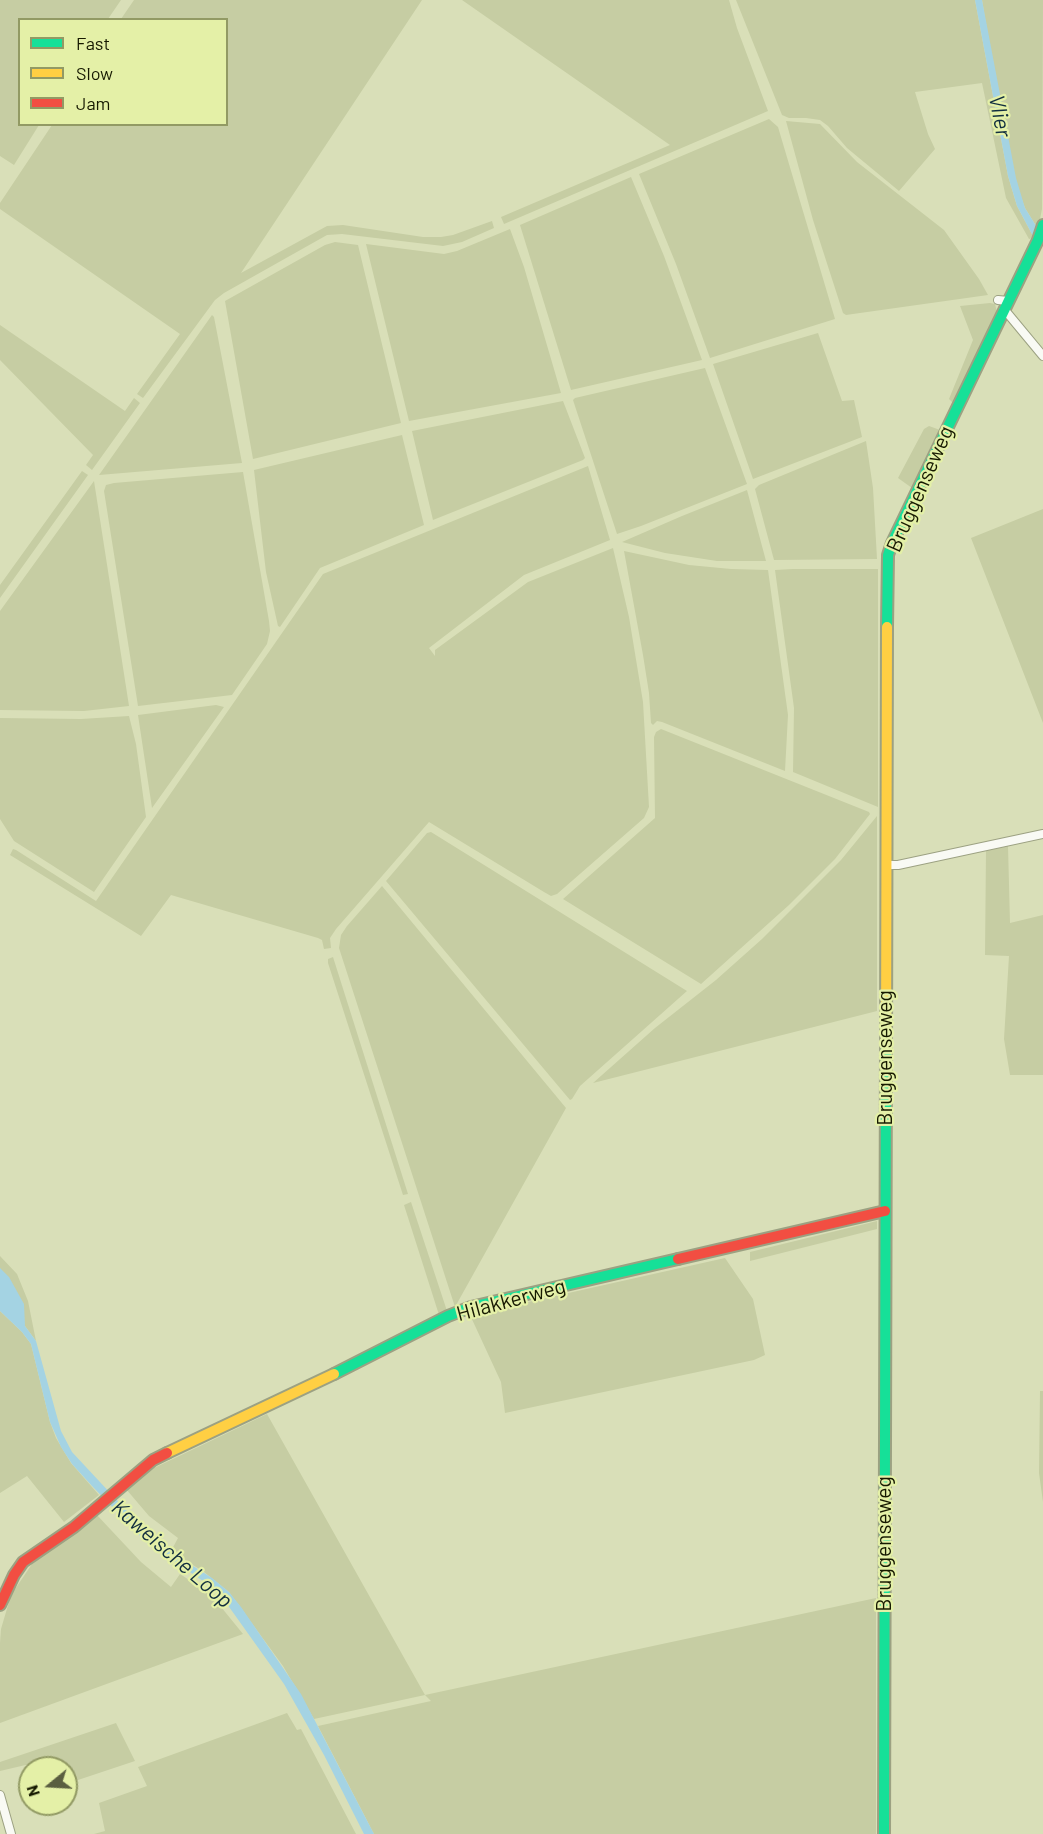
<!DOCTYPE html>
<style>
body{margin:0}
#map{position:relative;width:1043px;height:1834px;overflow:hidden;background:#d9dfb8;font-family:Barlow,sans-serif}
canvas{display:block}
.legend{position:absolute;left:18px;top:18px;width:210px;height:108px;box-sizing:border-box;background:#e4f0a7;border:2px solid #929a64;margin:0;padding:8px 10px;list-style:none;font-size:18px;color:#161900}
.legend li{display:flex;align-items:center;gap:12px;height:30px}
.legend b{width:30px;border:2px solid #929a64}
.north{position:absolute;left:18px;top:1756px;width:60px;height:60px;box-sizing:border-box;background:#e4f0a7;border:2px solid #929a64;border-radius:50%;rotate:252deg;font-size:16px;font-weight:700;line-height:24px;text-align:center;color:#161900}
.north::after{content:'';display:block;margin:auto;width:21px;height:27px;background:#5a5e40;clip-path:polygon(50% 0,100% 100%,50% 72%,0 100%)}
</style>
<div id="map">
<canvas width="1043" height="1834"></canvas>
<ul class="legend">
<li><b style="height:8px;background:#16e098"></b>Fast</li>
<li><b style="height:8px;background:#ffcf43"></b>Slow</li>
<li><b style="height:8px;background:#f24e42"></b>Jam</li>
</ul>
<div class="north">N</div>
</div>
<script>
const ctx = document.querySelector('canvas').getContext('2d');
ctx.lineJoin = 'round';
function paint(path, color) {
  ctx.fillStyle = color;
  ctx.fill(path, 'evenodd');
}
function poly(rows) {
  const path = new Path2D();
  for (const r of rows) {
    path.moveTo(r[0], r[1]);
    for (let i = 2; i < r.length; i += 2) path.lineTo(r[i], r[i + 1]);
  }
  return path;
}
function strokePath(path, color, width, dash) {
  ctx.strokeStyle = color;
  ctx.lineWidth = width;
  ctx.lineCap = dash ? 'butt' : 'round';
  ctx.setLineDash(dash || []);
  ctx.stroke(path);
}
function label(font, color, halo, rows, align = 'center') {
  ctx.font = font + ' Barlow,sans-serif';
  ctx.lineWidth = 4.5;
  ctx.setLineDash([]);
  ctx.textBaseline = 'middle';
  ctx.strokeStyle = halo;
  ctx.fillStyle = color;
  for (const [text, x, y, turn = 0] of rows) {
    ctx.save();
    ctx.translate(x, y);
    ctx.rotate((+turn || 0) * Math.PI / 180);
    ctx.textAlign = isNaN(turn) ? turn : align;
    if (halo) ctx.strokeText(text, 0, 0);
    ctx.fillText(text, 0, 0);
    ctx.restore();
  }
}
paint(poly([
 [0,0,121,0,108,19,20,20,20,124,39,125,14,165,0,156],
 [134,0,422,0,241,273,327,226,343,225,423,237,441,237,453,235,492,221,494,228,462,242,443,246,342,234,327,235,224,293,215,300,143,398,137,394,180,334,0,209,0,203,52,125,226,124,226,20,121,19],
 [462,0,729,0,737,28,768,111,504,224,501,217,670,145],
 [736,0,975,0,1008,176,1017,206,1034,238,1029,239,1006,198,982,83,915,92,928,134,935,149,899,191,847,148,828,126,820,120,806,118,789,118,782,115],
 [982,0,1043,0,1042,209,1038,229,1025,208,1010,168],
 [769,119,778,127,835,319,710,358,676,264,639,174],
 [786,121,820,124,857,162,944,230,979,279,988,295,860,313,846,315,843,313,813,220],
 [631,177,664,256,702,360,571,390,520,225],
 [510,229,524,267,561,393,409,421,366,244,444,254,457,251],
 [335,242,358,245,401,423,253,459,225,301,325,245],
 [990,303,995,304,997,312,953,403,949,399,973,340,960,306],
 [212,315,214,317,242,463,99,475],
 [0,325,125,411,134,398,140,403,92,470,86,465,93,455,0,360],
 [818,333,842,401,854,400,862,437,753,479,713,364],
 [705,368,747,484,641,526,617,534,573,400,575,398],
 [563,401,585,458,583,460,433,520,412,431],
 [929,426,940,430,912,488,898,478,924,429],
 [402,435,424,525,320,568,280,627,278,626,266,572,254,470],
 [866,441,873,488,877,559,774,560,755,489,759,485],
 [588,466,610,540,524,575,429,648,435,656,435,650,528,582,613,548,629,617,643,702,649,807,644,818,557,894,551,896,544,892,429,822,336,929,330,938,331,948,324,949,322,940,318,938,171,895,141,936,10,855,13,849,16,850,96,901,323,574],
 [82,471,88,475,0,598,0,585],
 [243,472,269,621,270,631,267,644,232,695,138,706,104,491,106,485,114,483],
 [94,481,129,706,84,711,0,710,0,611],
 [747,490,766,561,717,561,665,553,622,542,682,516],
 [1043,509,1043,723,971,538],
 [624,551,689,565,731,569,768,570,788,715,785,771,662,722,657,721,653,725,651,723,649,693,643,655],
 [793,569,878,569,878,807,793,772,794,708,775,570],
 [216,705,224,707,152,808,138,715],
 [129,716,136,744,146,817,94,892,14,841,0,819,0,718,81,719],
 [661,729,869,812,870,814,835,859,789,905,701,984,563,899,655,818,654,737,656,732],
 [877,816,877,1011,593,1083,655,1028,716,980,762,939,841,860],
 [431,832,687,991,580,1086,572,1099,570,1100,386,881,427,833],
 [1008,846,1010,923,1043,915,1043,1075,1010,1075,1004,1039,1009,956,985,955,986,851],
 [382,886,566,1108,455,1307,339,948,341,935,347,926],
 [333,957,408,1194,403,1195,328,963,328,959],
 [411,1202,448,1314,440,1318,404,1205],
 [877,1221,877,1229,750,1261,750,1252],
 [0,1256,17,1274,28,1301,36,1341,25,1326,0,1305],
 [725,1258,753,1299,765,1355,754,1360,505,1413,501,1382,470,1315],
 [0,1311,22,1332,31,1344,50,1422,56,1438,71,1463,99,1495,64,1522,27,1476,0,1493],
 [1040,1391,1043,1391,1043,1502,1039,1473],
 [267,1414,425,1695,876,1598,876,1834,374,1834,318,1726,431,1701,425,1695,314,1719,283,1666,229,1592,204,1572,171,1551,178,1538,149,1516,126,1489,154,1468],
 [96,1514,141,1562,171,1587,180,1574,206,1591,217,1602,243,1634,0,1723,0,1643,1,1629,11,1595,32,1564],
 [287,1713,297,1730,301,1729,356,1834,94,1834,105,1831,99,1803,147,1786,138,1767],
 [116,1723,135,1761,66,1784,66,1768,57,1768,51,1759,0,1771,0,1762]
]), '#c6cda3');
paint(poly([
 [975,0,982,0,1016,178,1025,208,1038,229,1034,238,1017,206,1008,176],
 [0,1268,9,1277,24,1304,25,1326,36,1341,61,1431,72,1452,140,1525,182,1559,212,1578,229,1592,241,1607,301,1694,374,1834,364,1834,324,1755,284,1684,222,1597,203,1581,146,1542,92,1486,72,1464,61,1447,50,1422,31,1344,22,1332,0,1311]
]), '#a4d3e3');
const street = poly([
 [998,300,1008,301],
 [1004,309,1043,356],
 [886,865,898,865,1043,834],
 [0,1795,11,1834]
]);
const fast = poly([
 [887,627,888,555,892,543,1038,240,1043,225],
 [334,1374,448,1316,471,1307,678,1259],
 [884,1834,886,1045]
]);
const slow = poly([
 [886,1045,887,627],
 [167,1453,334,1374]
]);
const jam = poly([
 [678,1259,885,1211],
 [0,1605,14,1575,23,1562,74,1527,153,1460,167,1453]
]);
strokePath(street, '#9ca182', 10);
strokePath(fast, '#9ca182', 14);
strokePath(slow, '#9ca182', 14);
strokePath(jam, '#9ca182', 14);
strokePath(street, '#f9faf4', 8);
strokePath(fast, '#16e098', 10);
strokePath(slow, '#ffcf43', 10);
strokePath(jam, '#f24e42', 10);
label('21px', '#161900', '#e4f0a7', [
 ["Bruggenseweg",920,489,-66],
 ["Bruggenseweg",885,1058,-90],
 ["Hilakkerweg",511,1300,-15],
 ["Bruggenseweg",884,1544,-90]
]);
label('italic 22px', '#112e3f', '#e4f0a7', [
 ["Vlier",1000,116,79],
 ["Kaweische Loop",172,1554,41]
]);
</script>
